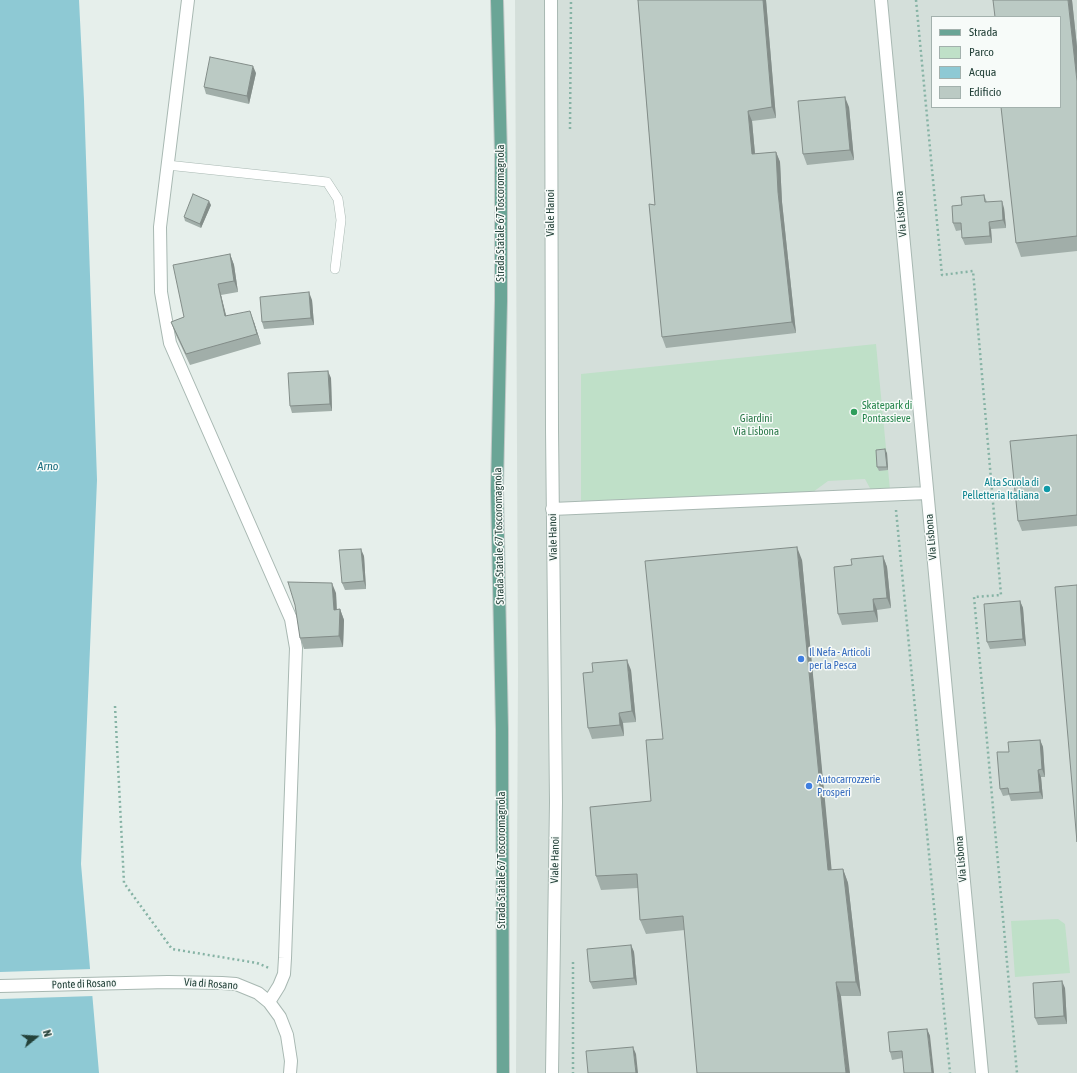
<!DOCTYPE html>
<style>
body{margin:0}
#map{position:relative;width:1077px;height:1073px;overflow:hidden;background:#e6efeb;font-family:"Asap Condensed",sans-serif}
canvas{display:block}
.legend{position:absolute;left:931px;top:16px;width:130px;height:92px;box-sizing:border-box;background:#f7fbf9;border:1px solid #a3b1ad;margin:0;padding:5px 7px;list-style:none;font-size:12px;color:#24423a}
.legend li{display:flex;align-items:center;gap:8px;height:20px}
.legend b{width:20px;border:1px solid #a3b1ad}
.north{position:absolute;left:16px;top:1017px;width:40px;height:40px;-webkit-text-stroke:3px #f7fbf9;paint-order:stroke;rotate:72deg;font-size:11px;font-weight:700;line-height:16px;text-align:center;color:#24423a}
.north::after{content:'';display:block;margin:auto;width:14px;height:18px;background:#24423a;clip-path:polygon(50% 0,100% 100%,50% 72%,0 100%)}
</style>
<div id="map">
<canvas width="1077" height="1073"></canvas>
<ul class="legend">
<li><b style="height:5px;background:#6aa596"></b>Strada</li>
<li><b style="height:11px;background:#bfe0c8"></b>Parco</li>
<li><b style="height:11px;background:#8ec9d4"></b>Acqua</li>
<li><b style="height:11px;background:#bbcac4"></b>Edificio</li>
</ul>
<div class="north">N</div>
</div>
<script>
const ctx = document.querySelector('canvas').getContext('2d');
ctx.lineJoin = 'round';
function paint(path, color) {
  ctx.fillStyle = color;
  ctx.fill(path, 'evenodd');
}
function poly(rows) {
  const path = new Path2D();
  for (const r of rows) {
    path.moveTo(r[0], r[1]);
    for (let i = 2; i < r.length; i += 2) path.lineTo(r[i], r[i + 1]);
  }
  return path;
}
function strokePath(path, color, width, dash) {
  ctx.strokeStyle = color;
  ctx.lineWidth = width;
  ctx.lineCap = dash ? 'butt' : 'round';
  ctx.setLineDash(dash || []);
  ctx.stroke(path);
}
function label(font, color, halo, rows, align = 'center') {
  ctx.font = font + ' "Asap Condensed",sans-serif';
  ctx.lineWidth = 3;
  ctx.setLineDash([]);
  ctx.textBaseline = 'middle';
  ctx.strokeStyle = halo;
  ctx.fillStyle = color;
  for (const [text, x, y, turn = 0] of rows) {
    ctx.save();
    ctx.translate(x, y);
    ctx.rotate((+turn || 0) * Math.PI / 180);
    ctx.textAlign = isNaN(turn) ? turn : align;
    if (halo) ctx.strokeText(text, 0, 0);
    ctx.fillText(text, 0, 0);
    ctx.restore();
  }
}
paint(poly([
 [515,0,1077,0,1077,1073,516,1073,518,673],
 [932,17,1060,17,1060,107,932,107]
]), '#d4dfda');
paint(poly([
 [876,344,890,490,871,490,865,479,828,481,813,492,581,501,581,374],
 [1058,919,1065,924,1070,973,1015,977,1011,921]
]), '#bfe0c8');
paint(poly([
 [0,0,79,0,84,100,97,480,81,864,99,1073,0,1073]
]), '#8ec9d4');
paint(poly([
 [92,969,94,996,0,999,0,972]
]), '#e6efeb');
const service = poly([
 [167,165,327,182,338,199,341,220,335,269]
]);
const minor = poly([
 [188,0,160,227,161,292,170,343,291,619,296,648,285,958,284,974,279,986,269,1002],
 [551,0,552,430,556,802,552,1073],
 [881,0,982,1073],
 [552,509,927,493],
 [0,986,168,982,222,983,236,984,258,993,269,1002,280,1017,287,1035,291,1061,290,1073]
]);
const primary = poly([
 [497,0,501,154,501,301,497,489,502,729,503,1073]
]);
strokePath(service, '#a8b8b2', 10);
strokePath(minor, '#a8b8b2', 14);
strokePath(primary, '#c2cac8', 14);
strokePath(poly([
 [916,0,942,275,973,271,1001,595,974,597,1017,1073],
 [570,129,571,0],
 [896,510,950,1073],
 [115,706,124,883,172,949,257,963,269,968],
 [573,962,573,1073]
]), '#86b3a5', 2.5, [2, 3]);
strokePath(service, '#fff', 9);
strokePath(minor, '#fff', 12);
strokePath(primary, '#6aa596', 12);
paint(poly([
 [638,0,766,0,776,118,752,121,755,154,776,152,780,162,782,202,796,333,666,348,662,337,655,205],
 [1072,0,1077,47,1077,251,1021,257,1016,243],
 [256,73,249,104,206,94,204,87],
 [849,107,854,160,807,165,803,154],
 [984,195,987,202,1004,208,1006,228,991,229,992,243,965,245,962,238,962,230,956,231,953,223,962,205],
 [211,205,201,228,185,221,184,217],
 [230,254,234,265,238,292,221,295,226,316,254,322,261,344,190,365,175,333,171,322,184,317],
 [312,300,314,325,264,329,262,322],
 [331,378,332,411,292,413,290,406],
 [1077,435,1077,526,1022,531,1018,521],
 [887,453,888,470,879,471,877,467],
 [364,556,366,589,345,590,342,583],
 [883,556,887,567,891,608,877,610,878,622,842,625,838,614,852,565],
 [802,560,831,870,843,869,848,883,861,996,841,996,685,930,646,934,640,920,638,888,601,890,596,876,651,801,663,739],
 [336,593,337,610,340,609,344,620,343,647,304,649,300,638],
 [1020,601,1023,608,1026,646,990,649,987,642],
 [631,670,636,722,623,723,624,736,592,739,588,728],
 [1040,740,1043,747,1045,777,1041,777,1043,799,1011,801,1009,795,1003,796,1000,789,1009,752],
 [631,945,634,952,637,985,593,989,590,982],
 [1065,988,1067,1024,1038,1025,1035,1018],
 [927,1029,930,1036,903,1058,892,1060,890,1052]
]), '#a1aea9');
paint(poly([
 [763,0,766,0,776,118,772,107],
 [1068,0,1072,0,1077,47,1077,81],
 [253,66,256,73,249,104,247,96],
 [845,97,849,107,854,160,850,150],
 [748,111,752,121,756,165,752,154],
 [776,152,780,162,782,202,796,333,792,322,778,192],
 [209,201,211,205,201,228,200,224],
 [1002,201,1004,208,1006,228,1003,220],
 [989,222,991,229,992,243,990,236],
 [230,254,234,265,238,292,234,281],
 [218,284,221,295,229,327,225,316],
 [309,292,312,300,314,325,311,318],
 [250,311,254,322,261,344,257,334],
 [328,371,331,378,332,411,330,404],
 [885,449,887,453,888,470,887,467],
 [797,547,802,560,833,884,828,870],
 [361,549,364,556,366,589,364,581],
 [883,556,887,567,891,608,887,598],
 [332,583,336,593,337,621,334,610],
 [873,599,877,610,878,622,874,611],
 [1020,601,1023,608,1026,646,1023,639],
 [340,609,344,620,343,647,339,636],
 [627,660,631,670,636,722,632,711],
 [619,713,623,723,624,736,620,725],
 [1040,740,1043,747,1045,777,1042,769],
 [1038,770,1041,777,1043,799,1040,792],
 [843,869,848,883,861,996,856,982],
 [631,945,634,952,637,985,634,978],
 [1062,981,1065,988,1067,1024,1064,1016],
 [836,982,841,996,850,1073,846,1073],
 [927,1029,930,1036,934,1073,932,1073],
 [633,1047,636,1054,638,1073,636,1073]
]), '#838d89');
const building = poly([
 [638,0,763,0,772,107,748,111,752,154,776,152,778,192,792,322,662,337,649,204,655,205,638,0],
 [993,0,1068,0,1077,81,1077,236,1016,243,1001,107,1060,107,1060,17,995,17,993,0],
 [210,57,253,66,247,96,204,87,210,57],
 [845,97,850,150,803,154,798,101,845,97],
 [193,194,209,201,200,224,184,217,193,194],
 [984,195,985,202,1002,201,1003,220,989,222,990,236,962,238,961,223,953,223,952,206,962,205,961,197,984,195],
 [230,254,234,281,218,284,225,316,250,311,257,334,186,354,171,322,184,317,173,265,230,254],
 [309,292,311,318,262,322,260,297,309,292],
 [328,371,330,404,290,406,288,373,328,371],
 [1077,435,1077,515,1018,521,1010,441,1077,435],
 [885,449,887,467,877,467,876,450,885,449],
 [797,547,828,870,843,869,856,982,836,982,846,1073,697,1073,683,916,640,920,637,874,596,876,590,807,651,801,646,740,663,739,645,561,797,547],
 [361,549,364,581,342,583,339,550,361,549],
 [883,556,887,598,873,599,874,611,838,614,834,567,852,565,851,559,883,556],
 [288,582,332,583,334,610,340,609,339,636,300,638,295,605,288,582],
 [1077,585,1077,842,1055,587,1077,585],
 [1020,601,1023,639,987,642,984,604,1020,601],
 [627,660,632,711,619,713,620,725,588,728,583,673,593,672,592,663,627,660],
 [1040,740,1042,769,1038,770,1040,792,1009,794,1008,788,1000,789,997,752,1009,752,1008,742,1040,740],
 [631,945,634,978,590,982,587,949,631,945],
 [1062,981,1064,1016,1035,1018,1033,983,1062,981],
 [927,1029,932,1073,904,1073,902,1051,890,1052,888,1032,927,1029],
 [633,1047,636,1073,588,1073,586,1051,633,1047]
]);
paint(building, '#bbcac4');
strokePath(building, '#838d89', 1);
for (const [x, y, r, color] of [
 [854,412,4,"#2e9e5b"],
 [1047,489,4,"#0f9aa8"],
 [801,659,4,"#3f7fe0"],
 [809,786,4,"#3f7fe0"]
]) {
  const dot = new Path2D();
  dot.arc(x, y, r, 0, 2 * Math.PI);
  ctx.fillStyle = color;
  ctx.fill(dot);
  strokePath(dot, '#f7fbf9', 1.5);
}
label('11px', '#24423a', '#f7fbf9', [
 ["Strada Statale 67 Toscoromagnola",501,213,-90],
 ["Viale Hanoi",551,213,-90],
 ["Via Lisbona",901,214,-95],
 ["Strada Statale 67 Toscoromagnola",499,536,-91],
 ["Viale Hanoi",553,537,-91],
 ["Via Lisbona",931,537,-95],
 ["Via Lisbona",961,859,-95],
 ["Strada Statale 67 Toscoromagnola",502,860,-90],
 ["Viale Hanoi",555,860,-89],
 ["Ponte di Rosano",84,984,-2],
 ["Via di Rosano",211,984,4]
]);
label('11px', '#27864d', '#f7fbf9', [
 ["Skatepark di",862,406],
 ["Pontassieve",862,419]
], 'left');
label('11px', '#2d7a4b', '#f7fbf9', [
 ["Giardini",756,419],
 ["Via Lisbona",756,432]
]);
label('11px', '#0d838f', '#f7fbf9', [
 ["Alta Scuola di",1039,483],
 ["Pelletteria Italiana",1039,496]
], 'right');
label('11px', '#366cbe', '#f7fbf9', [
 ["Il Nefa - Articoli",809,653],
 ["per la Pesca",809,666],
 ["Autocarrozzerie",817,780],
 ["Prosperi",817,793]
], 'left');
label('italic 12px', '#1c6f80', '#f7fbf9', [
 ["Arno",48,466]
]);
</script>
